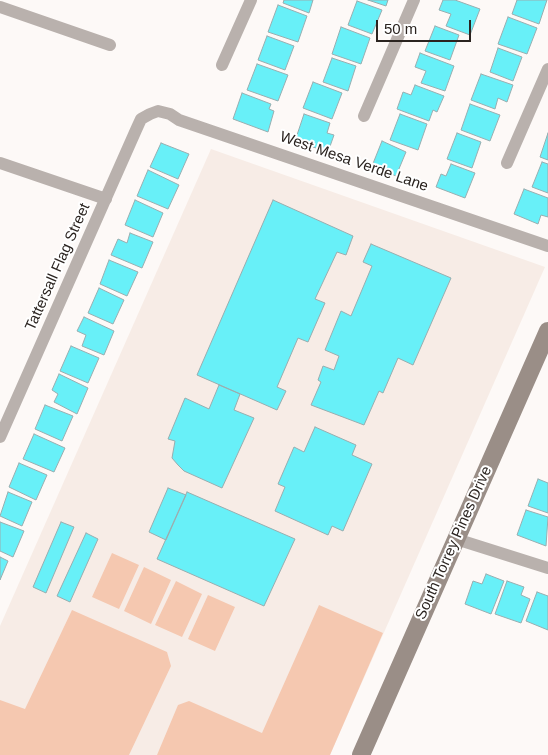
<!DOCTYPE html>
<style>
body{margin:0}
#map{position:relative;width:548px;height:755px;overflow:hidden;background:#fdf9f7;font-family:Helvetica,sans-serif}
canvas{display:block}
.scale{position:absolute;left:376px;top:20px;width:95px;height:22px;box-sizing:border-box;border:2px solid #2b2420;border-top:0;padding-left:6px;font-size:15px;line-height:18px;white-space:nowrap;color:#2b2420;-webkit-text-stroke:4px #fff;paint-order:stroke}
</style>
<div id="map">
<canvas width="548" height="755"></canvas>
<div class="scale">50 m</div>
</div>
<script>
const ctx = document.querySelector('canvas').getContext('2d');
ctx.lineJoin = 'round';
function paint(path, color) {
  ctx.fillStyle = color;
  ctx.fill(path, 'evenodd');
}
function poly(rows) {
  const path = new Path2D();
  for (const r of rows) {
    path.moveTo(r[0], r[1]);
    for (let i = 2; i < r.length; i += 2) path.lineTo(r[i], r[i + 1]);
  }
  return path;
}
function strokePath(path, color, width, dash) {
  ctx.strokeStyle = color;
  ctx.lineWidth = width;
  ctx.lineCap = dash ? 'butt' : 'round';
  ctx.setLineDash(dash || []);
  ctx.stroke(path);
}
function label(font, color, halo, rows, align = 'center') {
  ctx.font = font + ' Helvetica,sans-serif';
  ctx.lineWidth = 4;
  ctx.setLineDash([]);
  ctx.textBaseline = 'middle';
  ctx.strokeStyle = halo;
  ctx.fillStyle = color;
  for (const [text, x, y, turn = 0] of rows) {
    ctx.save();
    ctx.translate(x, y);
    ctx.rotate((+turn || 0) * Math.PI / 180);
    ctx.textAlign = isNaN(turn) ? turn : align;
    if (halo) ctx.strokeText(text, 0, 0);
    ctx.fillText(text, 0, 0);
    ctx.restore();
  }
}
paint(poly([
 [211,149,545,267,330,755,0,755,0,626]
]), '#f7ece6');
paint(poly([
 [112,553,139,565,119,609,92,597],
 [144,567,171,580,151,624,124,611],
 [176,581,202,594,182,637,155,625],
 [208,595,235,607,215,651,188,639],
 [319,605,383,633,330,755,157,755,178,705,189,701,262,733],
 [72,610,167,652,171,666,129,755,0,755,0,700,25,709]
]), '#f5c8b0');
const building = poly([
 [284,0,313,0,309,13,283,3,284,0],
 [368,0,388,0,386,6,368,0],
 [443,0,455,0,480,9,470,35,446,26,451,14,439,10,443,0],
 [517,0,547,0,539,24,512,14,517,0],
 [357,1,382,10,372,34,348,25,357,1],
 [278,5,307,16,298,42,268,32,278,5],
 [508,17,537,28,527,54,498,44,508,17],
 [435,26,459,35,450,60,425,51,435,26],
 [341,27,370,38,361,64,332,54,341,27],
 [267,36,294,46,285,70,258,60,267,36],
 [498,48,522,57,513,81,490,72,498,48],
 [420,53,454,66,445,91,421,83,426,71,415,67,420,53],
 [332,58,356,66,348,91,323,82,332,58],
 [257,64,288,75,278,101,247,90,257,64],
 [481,74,513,85,507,102,498,98,495,109,471,100,481,74],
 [313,82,342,93,332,119,303,108,313,82],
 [415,85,444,96,437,112,433,110,429,121,397,109,403,92,411,95,415,85],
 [242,93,271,104,269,109,274,111,268,132,233,119,242,93],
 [470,104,500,115,490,141,461,130,470,104],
 [304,114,330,123,327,133,334,135,328,152,295,141,304,114],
 [400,114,427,124,418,150,390,140,400,114],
 [457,133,481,142,472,168,447,159,457,133],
 [548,133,548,160,540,157,548,133],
 [382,141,406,152,396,176,372,166,382,141],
 [161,143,189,154,178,179,150,167,161,143],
 [542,162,548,164,548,193,532,187,542,162],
 [451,164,475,173,465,198,436,187,441,174,446,176,451,164],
 [148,170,179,185,168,209,137,196,148,170],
 [524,189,548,198,548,217,541,215,538,224,514,214,524,189],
 [135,200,163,213,153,237,125,225,135,200],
 [273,200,353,236,346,255,337,252,315,299,325,303,308,342,298,338,277,387,286,391,277,410,197,375,273,200],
 [130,233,153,242,142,268,111,255,118,239,127,243,130,233],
 [371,244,451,278,413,365,398,358,383,393,379,391,364,425,311,405,321,382,318,380,323,366,334,370,339,356,325,350,341,311,351,316,372,266,363,262,371,244],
 [109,260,138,272,127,296,100,284,109,260],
 [99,288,124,300,113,324,88,313,99,288],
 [84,317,114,331,104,355,82,346,86,335,77,331,84,317],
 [71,346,99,358,88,383,60,371,71,346],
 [59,374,88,388,77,414,54,402,58,394,52,390,59,374],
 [219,385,240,394,234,410,254,418,222,488,184,471,178,465,172,458,175,441,168,439,185,398,209,409,219,385],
 [45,405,73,416,62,441,35,429,45,405],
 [315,427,356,445,352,455,372,464,343,531,332,526,328,535,275,511,285,487,278,484,294,447,304,452,315,427],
 [34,434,65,448,54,472,23,459,34,434],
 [19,463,47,475,36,500,9,487,19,463],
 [538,479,548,483,548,513,528,506,538,479],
 [168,488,186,495,166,540,149,532,168,488],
 [8,492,32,502,22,526,0,516,8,492],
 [187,492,295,539,264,606,157,559,187,492],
 [526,510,548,517,546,546,517,535,526,510],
 [0,522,24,531,13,557,0,551,0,522],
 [61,522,74,527,46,593,33,587,61,522],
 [86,533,98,539,70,602,57,596,86,533],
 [0,557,8,561,0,580,0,557],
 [486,574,504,581,491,614,465,604,473,581,482,584,486,574],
 [507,581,524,587,521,595,530,599,521,623,495,614,507,581],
 [537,592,548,596,548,630,526,621,537,592]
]);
paint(building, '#68f0f8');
strokePath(building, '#98aeb0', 1);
strokePath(poly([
 [0,7,110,45],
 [222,65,251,0],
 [364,116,414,0],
 [0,163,106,199],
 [507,163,548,69],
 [0,437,136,130,141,119,150,114,158,111,170,114,179,120,548,246],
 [456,539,548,568]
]), '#b9b1ad', 12);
strokePath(poly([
 [361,755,548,331]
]), '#9a8e87', 18);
label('15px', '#2b2420', '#fff', [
 ["West Mesa Verde Lane",354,162,19],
 ["Tattersall Flag Street",58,267,-66],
 ["South Torrey Pines Drive",454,543,-66]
]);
</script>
